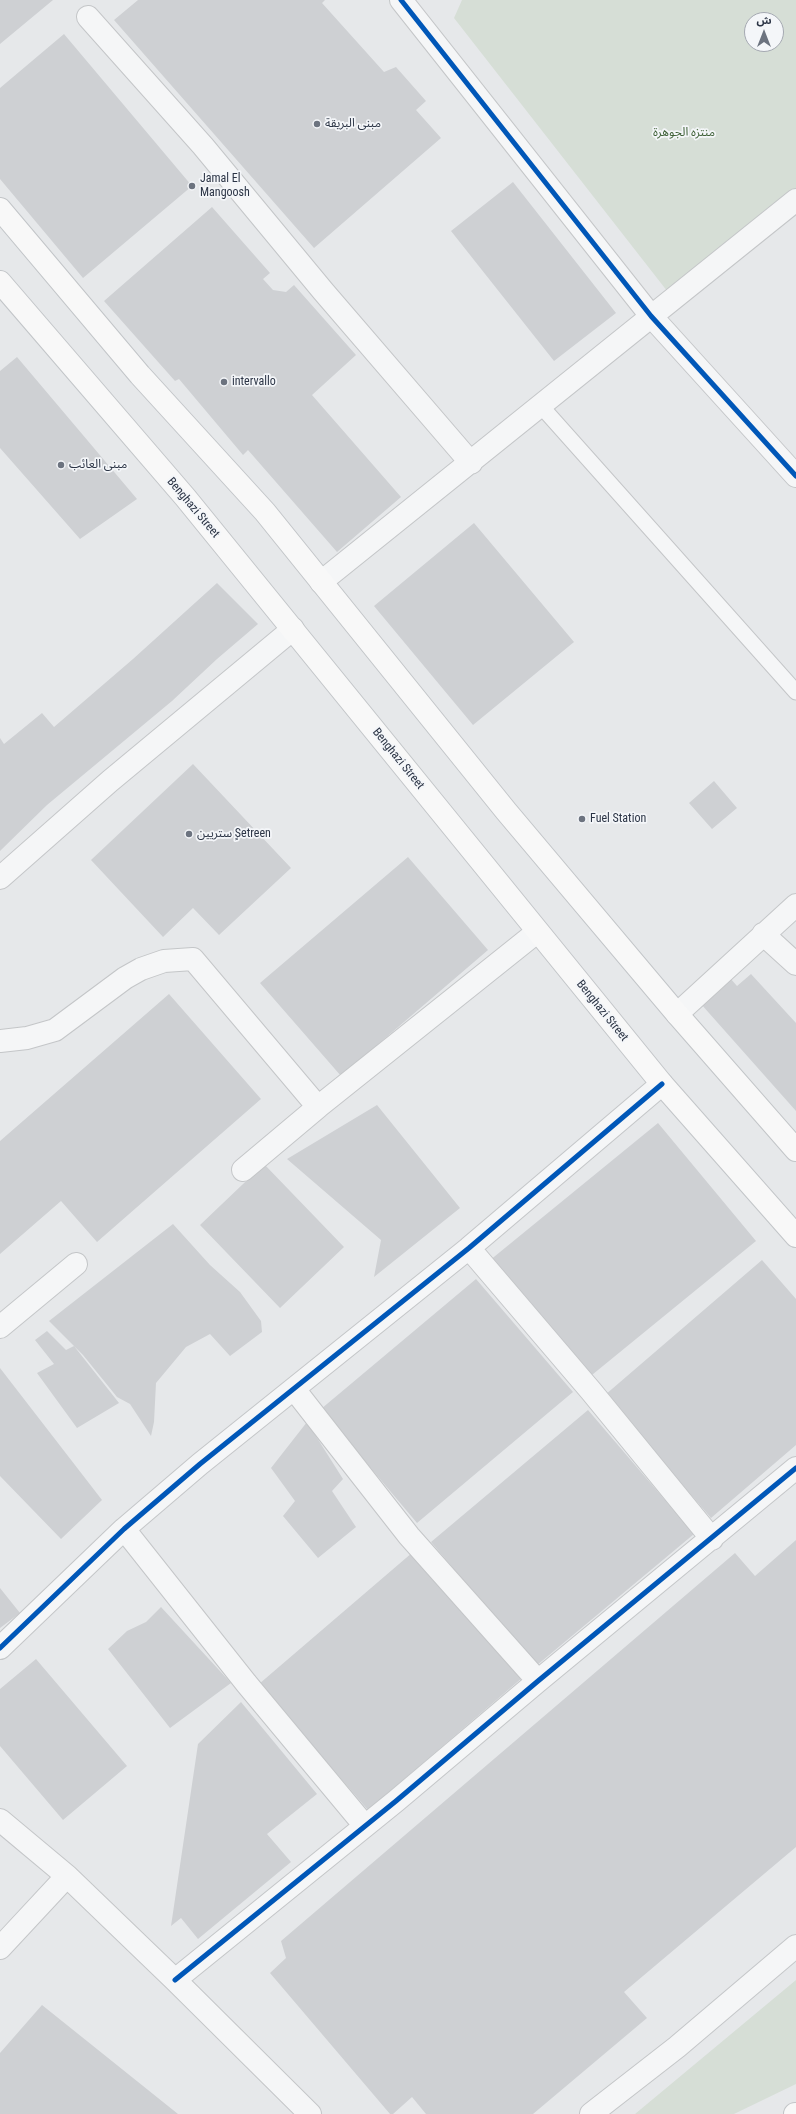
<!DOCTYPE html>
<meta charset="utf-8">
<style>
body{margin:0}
#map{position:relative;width:796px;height:2114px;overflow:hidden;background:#e6e8ea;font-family:"Roboto Condensed","Noto Sans Arabic",sans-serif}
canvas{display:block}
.north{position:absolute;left:744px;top:12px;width:40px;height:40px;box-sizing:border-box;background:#f4f6f9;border:1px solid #a4a8b1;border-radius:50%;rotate:0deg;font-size:11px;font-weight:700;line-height:16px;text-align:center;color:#2b3445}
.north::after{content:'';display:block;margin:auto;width:14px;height:18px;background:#6c737f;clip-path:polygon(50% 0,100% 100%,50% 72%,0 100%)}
</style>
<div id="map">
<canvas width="796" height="2114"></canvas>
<div class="north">ش</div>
</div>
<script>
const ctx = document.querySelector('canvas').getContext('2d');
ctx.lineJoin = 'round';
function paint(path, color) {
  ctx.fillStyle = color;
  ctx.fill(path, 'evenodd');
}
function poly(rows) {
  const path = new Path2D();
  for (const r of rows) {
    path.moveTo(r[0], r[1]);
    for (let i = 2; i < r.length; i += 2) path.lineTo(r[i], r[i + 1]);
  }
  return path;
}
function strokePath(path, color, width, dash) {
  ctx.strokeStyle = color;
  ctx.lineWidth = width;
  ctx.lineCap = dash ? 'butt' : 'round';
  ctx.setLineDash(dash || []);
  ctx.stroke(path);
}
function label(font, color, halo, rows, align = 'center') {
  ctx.font = font + ' "Roboto Condensed","Noto Sans Arabic",sans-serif';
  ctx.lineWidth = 3.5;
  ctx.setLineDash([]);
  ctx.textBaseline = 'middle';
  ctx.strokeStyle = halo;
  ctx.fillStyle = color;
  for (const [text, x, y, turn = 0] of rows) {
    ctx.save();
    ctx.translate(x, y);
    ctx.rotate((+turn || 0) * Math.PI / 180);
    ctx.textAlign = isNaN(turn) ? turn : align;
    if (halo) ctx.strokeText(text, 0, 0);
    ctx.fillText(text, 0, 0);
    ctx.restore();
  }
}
paint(poly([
 [462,0,796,0,796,189,671,296,454,18],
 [752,20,776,20,776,44,752,44],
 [796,1980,796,2084,734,2114,635,2114]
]), '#d6ded6');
paint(poly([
 [0,0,53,0,0,44],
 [138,0,325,0,322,3,384,72,396,67,426,101,416,110,441,138,314,248,114,20],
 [64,34,192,186,83,278,0,179,0,88],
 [513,182,616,313,554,361,451,231],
 [212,207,270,273,263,279,273,290,286,292,294,285,356,355,312,395,401,497,337,552,248,450,243,455,179,379,175,381,104,301],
 [17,357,137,499,80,539,0,448,0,371],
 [474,523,574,642,473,725,374,606],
 [217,583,258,624,217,659,172,701,47,805,0,851,0,738,4,744,42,713,54,727,133,659],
 [193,764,291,868,219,935,193,908,163,937,91,860],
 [714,781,737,808,712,829,689,803],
 [408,857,488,950,341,1076,260,983],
 [751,974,796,1023,796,1111,701,1004,730,978,737,986],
 [169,994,261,1099,97,1242,61,1201,0,1254,0,1141],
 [377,1105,460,1208,374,1277,381,1240,287,1159],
 [658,1123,756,1241,587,1379,489,1261],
 [264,1164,344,1247,280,1308,200,1225],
 [173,1224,210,1265,240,1292,261,1321,262,1332,230,1356,210,1334,186,1347,156,1383,154,1422,151,1436,130,1404,117,1397,83,1355,49,1321],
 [762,1260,796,1299,796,1445,711,1518,605,1395],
 [476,1279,573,1392,417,1523,321,1409],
 [47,1331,66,1350,74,1346,119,1403,77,1428,37,1373,54,1364,35,1340],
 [0,1368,102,1500,61,1539,0,1476],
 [588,1410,694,1534,536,1666,431,1542],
 [307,1422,343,1479,332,1491,356,1527,318,1558,283,1516,295,1501,271,1468],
 [796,1540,796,1847,624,1992,647,2018,533,2114,426,2114,412,2097,393,2114,390,2114,270,1973,286,1958,281,1941,735,1553,755,1576],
 [413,1552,522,1678,368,1810,259,1684],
 [0,1588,20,1613,0,1628],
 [161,1607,231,1683,170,1728,108,1649,127,1631,146,1622],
 [36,1659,127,1766,63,1820,0,1746,0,1689],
 [241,1702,317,1794,267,1834,291,1862,198,1939,181,1918,171,1926,198,1744],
 [42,2005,178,2114,0,2114,0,2053]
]), '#ced0d3');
const lane = poly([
 [541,406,796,692]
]);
const street = poly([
 [401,0,651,316,796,476],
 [88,17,203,146,323,291,471,463],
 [321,582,796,200],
 [0,878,110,781,293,629],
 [763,934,796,964],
 [677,1014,796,905],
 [0,1041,27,1038,55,1030,125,978,141,969,164,961,193,959,318,1107],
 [243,1170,318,1107,537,932],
 [469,1248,591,1391,712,1539],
 [0,1327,76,1264],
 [294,1389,409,1536,538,1681],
 [124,1529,246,1683,365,1826],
 [0,1648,124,1529,200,1464,469,1248,662,1084],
 [0,1820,67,1876,175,1980,310,2114],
 [0,1948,67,1876],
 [175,1980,396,1801,538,1681,796,1468],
 [591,2114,677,2047,796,1946]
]);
const primary = poly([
 [0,209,140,375,265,512,506,811,677,1014,796,1150],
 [0,282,185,497,662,1084,796,1236],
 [795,2114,796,2114]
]);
strokePath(lane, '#c4c6c8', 17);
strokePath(street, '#c4c6c8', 24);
strokePath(primary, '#c2c5c8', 24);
strokePath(lane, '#f5f6f7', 15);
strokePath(street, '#f5f6f7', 22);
strokePath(primary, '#f8f8f8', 22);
strokePath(poly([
 [401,0,651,316,796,476],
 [0,1648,124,1529,200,1464,469,1248,662,1084],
 [175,1980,396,1801,538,1681,796,1468]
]), '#0057b8', 5);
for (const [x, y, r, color] of [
 [317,124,4,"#6c737f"],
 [192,186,4,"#6c737f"],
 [224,382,4,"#6c737f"],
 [61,465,4,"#6c737f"],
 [582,819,4,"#6c737f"],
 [189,834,4,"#6c737f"]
]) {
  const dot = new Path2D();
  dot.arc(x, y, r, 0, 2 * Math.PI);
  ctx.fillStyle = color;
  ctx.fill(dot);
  strokePath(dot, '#f4f6f9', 1.5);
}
label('12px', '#2b3445', '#f4f6f9', [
 ["مبنى البريقة",325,124],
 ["Jamal El",200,179],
 ["Mangoosh",200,193],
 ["intervallo",232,382],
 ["مبنى العائب",69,465],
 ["Fuel Station",590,819],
 ["ستريين ٍSetreen",197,834]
], 'left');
label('12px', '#3f6138', '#f4f6f9', [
 ["منتزه الجوهرة",684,133]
]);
label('12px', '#2b3445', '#f4f6f9', [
 ["Benghazi Street",193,508,50],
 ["Benghazi Street",398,759,51],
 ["Benghazi Street",602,1011,51]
]);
</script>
